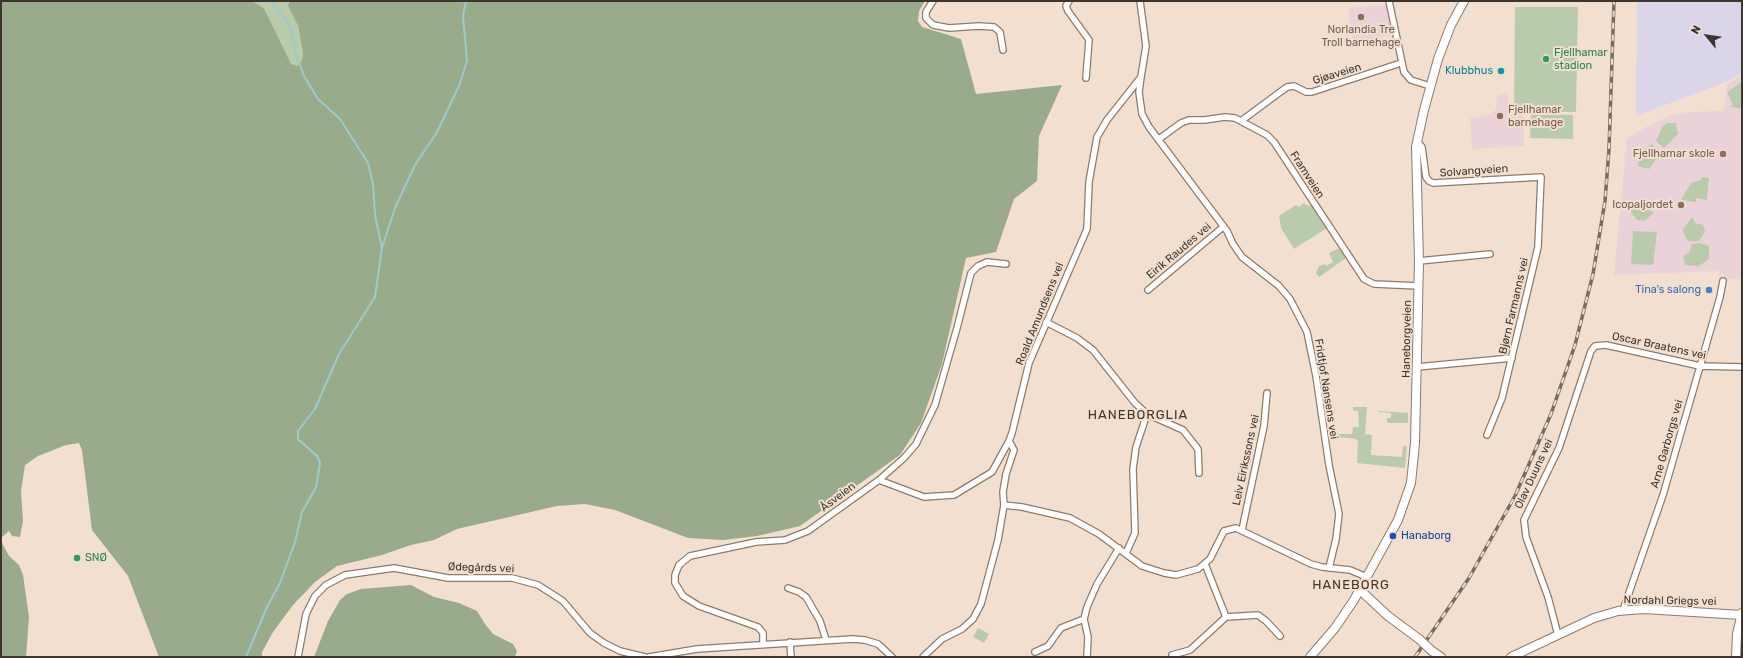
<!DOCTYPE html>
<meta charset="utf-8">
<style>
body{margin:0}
#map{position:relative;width:1743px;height:658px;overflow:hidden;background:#f2dfcf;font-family:Rubik,sans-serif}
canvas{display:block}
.frame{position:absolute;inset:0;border:2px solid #3d352f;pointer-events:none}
.north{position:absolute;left:1687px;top:16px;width:40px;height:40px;-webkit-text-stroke:3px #f2dfcf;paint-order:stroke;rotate:299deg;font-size:11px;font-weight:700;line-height:16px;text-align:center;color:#3d352f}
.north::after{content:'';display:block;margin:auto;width:14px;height:18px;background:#3d352f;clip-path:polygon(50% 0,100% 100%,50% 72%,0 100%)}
</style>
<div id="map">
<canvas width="1743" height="658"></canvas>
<div class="frame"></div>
<div class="north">N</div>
</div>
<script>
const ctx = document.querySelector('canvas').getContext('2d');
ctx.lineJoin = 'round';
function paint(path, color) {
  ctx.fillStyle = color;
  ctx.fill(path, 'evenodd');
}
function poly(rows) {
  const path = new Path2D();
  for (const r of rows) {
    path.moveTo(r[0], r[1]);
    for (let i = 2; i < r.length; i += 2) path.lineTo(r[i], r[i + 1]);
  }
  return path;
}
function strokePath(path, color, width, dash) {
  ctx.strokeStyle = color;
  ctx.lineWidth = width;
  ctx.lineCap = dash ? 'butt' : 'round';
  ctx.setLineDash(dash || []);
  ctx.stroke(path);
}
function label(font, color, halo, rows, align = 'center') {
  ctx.font = font + ' Rubik,sans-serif';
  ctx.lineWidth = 4;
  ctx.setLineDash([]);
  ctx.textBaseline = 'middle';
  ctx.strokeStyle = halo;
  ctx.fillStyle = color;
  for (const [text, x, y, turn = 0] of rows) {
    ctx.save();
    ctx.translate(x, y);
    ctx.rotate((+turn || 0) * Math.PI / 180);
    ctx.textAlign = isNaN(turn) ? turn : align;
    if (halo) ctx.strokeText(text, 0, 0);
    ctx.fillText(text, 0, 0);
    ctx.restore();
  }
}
paint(poly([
 [1637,1,1742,1,1742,73,1728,81,1636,116]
]), '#dbd5ea');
paint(poly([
 [1387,5,1394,34,1353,43,1348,8],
 [1742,76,1742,279,1731,279,1717,271,1614,275,1627,139,1644,128,1669,116,1688,112,1724,111,1727,84],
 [1508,93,1508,112,1523,115,1524,146,1472,149,1470,118,1492,114,1496,109,1497,95]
]), '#ebd1d8');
paint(poly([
 [252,1,289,1,288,6,298,26,303,53,302,60,297,66,291,65,264,8],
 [1515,7,1578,7,1576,112,1514,111],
 [1742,82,1742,108,1731,107,1733,104,1727,92],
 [1531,114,1573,115,1573,139,1530,138],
 [1667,123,1676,123,1677,131,1679,133,1664,148,1656,141,1663,126],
 [1652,144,1660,154,1649,169,1638,166,1639,154],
 [1702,177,1709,178,1707,200,1696,198,1696,202,1681,200,1691,183,1701,180],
 [1634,200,1654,213,1644,221,1637,220,1631,212],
 [1304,203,1308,206,1312,204,1327,228,1294,249,1281,228,1279,216,1296,205,1299,207],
 [1692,217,1695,223,1703,225,1705,232,1699,241,1688,241,1683,232,1683,229],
 [1633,231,1657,232,1653,265,1631,264],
 [1700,243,1709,246,1709,259,1699,266,1685,265,1683,256,1689,253,1692,244],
 [1340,248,1346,258,1319,277,1316,273,1319,266,1325,264,1326,266,1333,262,1329,253],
 [1353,407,1367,407,1365,434,1372,435,1371,455,1402,457,1403,446,1407,446,1405,468,1357,463,1358,441,1356,439,1338,437,1338,434,1352,434,1353,427,1359,427,1358,411,1353,410],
 [1379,411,1408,413,1408,423,1387,423,1387,418,1391,418,1391,413,1378,412],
 [978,628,989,634,984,643,973,637]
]), '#bacbab');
paint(poly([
 [1,1,252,1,264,8,291,64,297,66,302,60,303,53,298,26,288,6,289,1,925,1,919,11,918,21,922,27,961,39,976,94,1062,85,1039,136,1037,181,1014,199,996,252,966,258,942,364,921,423,900,455,800,526,757,536,723,540,688,538,615,510,585,504,557,506,457,529,434,540,411,545,382,555,337,566,315,582,293,605,273,632,262,652,262,657,159,657,128,576,92,530,82,450,79,443,66,445,38,456,25,465,21,491,23,521,20,537,12,536,9,531,2,537,2,543,9,556,19,565,23,575,29,617,26,657,1,657],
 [411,585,434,597,459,603,477,611,485,624,493,634,513,644,517,651,515,657,314,657,328,621,340,600,347,594,361,589]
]), '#9aab8c');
strokePath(poly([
 [270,1,283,16,292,31,296,54,304,76,318,99,340,119,368,163,373,184,375,215,382,248],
 [246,657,267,607,280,583,295,542,302,512,316,487,320,463,317,456,298,439,298,431,315,409,339,354,375,297,382,248,395,208,415,165,437,132,459,86,467,61,463,16,466,1]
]), '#9dcacb', 2);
const street = poly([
 [933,1,926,12,926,18,933,25,949,28,979,26,994,27,1000,32,1003,50],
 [1069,1,1066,6,1068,11,1089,40,1086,78],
 [1389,1,1404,72,1411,80,1430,86],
 [1141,77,1139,92,1142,114,1149,127,1227,231,1233,244,1242,257,1279,286,1290,299,1307,332,1316,376,1329,465,1339,514,1336,539,1329,568],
 [1241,121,1287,87,1294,86,1306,92,1312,92,1401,63],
 [1159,139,1181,123,1189,120,1204,120,1225,117,1235,118,1267,135,1274,142,1364,279,1374,284,1419,286],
 [1417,141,1422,147,1426,177,1429,181,1433,183,1541,177,1538,247,1502,398,1487,435],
 [1419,261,1490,254],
 [1148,290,1223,227],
 [1046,322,1077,338,1093,350,1135,403,1147,414,1136,447,1133,469,1135,533,1126,553],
 [1417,367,1512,358],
 [1147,414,1183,430,1198,449,1199,473],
 [879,480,924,497,954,495,992,472,1009,441],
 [1004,505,1022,507,1070,518,1099,534,1142,566,1164,573,1176,575,1198,569,1210,559,1224,531,1236,528,1311,564,1322,567,1350,570,1367,577],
 [1242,530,1264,426,1267,393],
 [788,588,799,592,806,597,820,621,826,640],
 [1623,610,1663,495,1720,297,1723,281],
 [1226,617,1258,615,1266,621,1280,636],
 [1558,635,1548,597,1526,537,1524,520,1559,448,1591,351,1595,346,1606,345,1700,366,1742,367],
 [790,642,791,657],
 [763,644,763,633,758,627,699,606,683,596,675,583,675,575,679,565,690,556,756,542,785,540,808,531,879,480,904,458,916,444,935,405,957,328,971,273,978,266,987,262,1006,264],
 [1035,652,1048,646,1061,628,1084,619],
 [1172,655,1190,650,1226,617,1205,564],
 [298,657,306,614,315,596,326,585,345,575,394,568,448,578,512,578,538,585,563,601,590,633,604,643,620,651,645,657],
 [649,657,697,649,852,639,865,640,878,644,892,657],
 [923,657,942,639,962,629,973,619,981,604,998,540,1004,505,1003,492,1006,474,1014,450,1009,441,1012,433,1029,363,1087,229,1089,182,1097,137,1107,120,1141,77,1146,46,1140,1],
 [1087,657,1088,637,1084,619,1087,607,1097,584,1119,548]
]);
const secondary = poly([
 [1360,590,1388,616,1419,639],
 [1432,651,1441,657],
 [1310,657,1335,628,1354,600,1398,520,1411,483,1415,443,1419,261,1416,147,1424,110,1438,59,1451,25,1464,1],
 [1511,657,1594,618,1618,611,1644,609,1742,615],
 [1736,657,1737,634,1742,613]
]);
strokePath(street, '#8c7c6d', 8);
strokePath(secondary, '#8c7c6d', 10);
strokePath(street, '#fff', 5.5);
strokePath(secondary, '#fff', 8);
const rail = poly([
 [1415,657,1469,578,1515,496,1551,414,1575,345,1593,274,1605,201,1609,149,1614,1]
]);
strokePath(rail, '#776c63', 3.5);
strokePath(rail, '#f2dfcf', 2, [6]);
const secondaryBridge = poly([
 [1419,639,1432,651]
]);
strokePath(secondaryBridge, '#8c7c6d', 10, []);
strokePath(secondaryBridge, '#fff', 8);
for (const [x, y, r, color] of [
 [1361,17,4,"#8d6e63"],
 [1546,59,4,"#2e9e5b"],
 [1501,71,4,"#0f9aa8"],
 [1500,116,4,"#8d6e63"],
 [1723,154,4,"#8d6e63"],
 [1681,205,4,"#8d6e63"],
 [1709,290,4,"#3f7fe0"],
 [1393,536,4,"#1a4fb4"],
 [77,558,4,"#2e9e5b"]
]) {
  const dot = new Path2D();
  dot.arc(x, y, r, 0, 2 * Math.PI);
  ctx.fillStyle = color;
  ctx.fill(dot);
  strokePath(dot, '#f2dfcf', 1.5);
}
label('11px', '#785e54', '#f2dfcf', [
 ["Norlandia Tre",1361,30,"center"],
 ["Troll barnehage",1361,43,"center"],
 ["Fjellhamar",1508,110,"left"],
 ["barnehage",1508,123,"left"],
 ["Fjellhamar skole",1715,154],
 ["Icopaljordet",1673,205]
], 'right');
label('11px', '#27864d', '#f2dfcf', [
 ["Fjellhamar",1554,53],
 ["stadion",1554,66],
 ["SNØ",85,558]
], 'left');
label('11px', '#0d838f', '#f2dfcf', [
 ["Klubbhus",1493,71]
], 'right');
label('11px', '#3d352f', '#f2dfcf', [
 ["Gjøaveien",1337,74,-17],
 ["Solvangveien",1474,171,-4],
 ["Framveien",1307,175,57],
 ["Eirik Raudes vei",1179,251,-40],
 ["Bjørn Farmanns vei",1514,306,-77],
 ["Roald Amundsens vei",1040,314,-68],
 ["Haneborgveien",1407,339,-89],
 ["Oscar Braatens vei",1659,346,12],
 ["Fridtjof Nansens vei",1326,389,81],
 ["Arne Garborgs vei",1667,444,-74],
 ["Leiv Eirikssons vei",1246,460,-78],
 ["Olav Duuns vei",1534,474,-65],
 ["Åsveien",838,497,-37],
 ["Ødegårds vei",481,568,2],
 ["Nordahl Griegs vei",1670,601,1]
]);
label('11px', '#366cbe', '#f2dfcf', [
 ["Tina's salong",1701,290]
], 'right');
label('11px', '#164399', '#f2dfcf', [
 ["Hanaborg",1401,536]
], 'left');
ctx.letterSpacing = '1px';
label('13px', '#443528', '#f2dfcf', [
 ["HANEBORGLIA",1138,415],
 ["HANEBORG",1351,585]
]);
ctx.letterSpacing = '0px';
</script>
